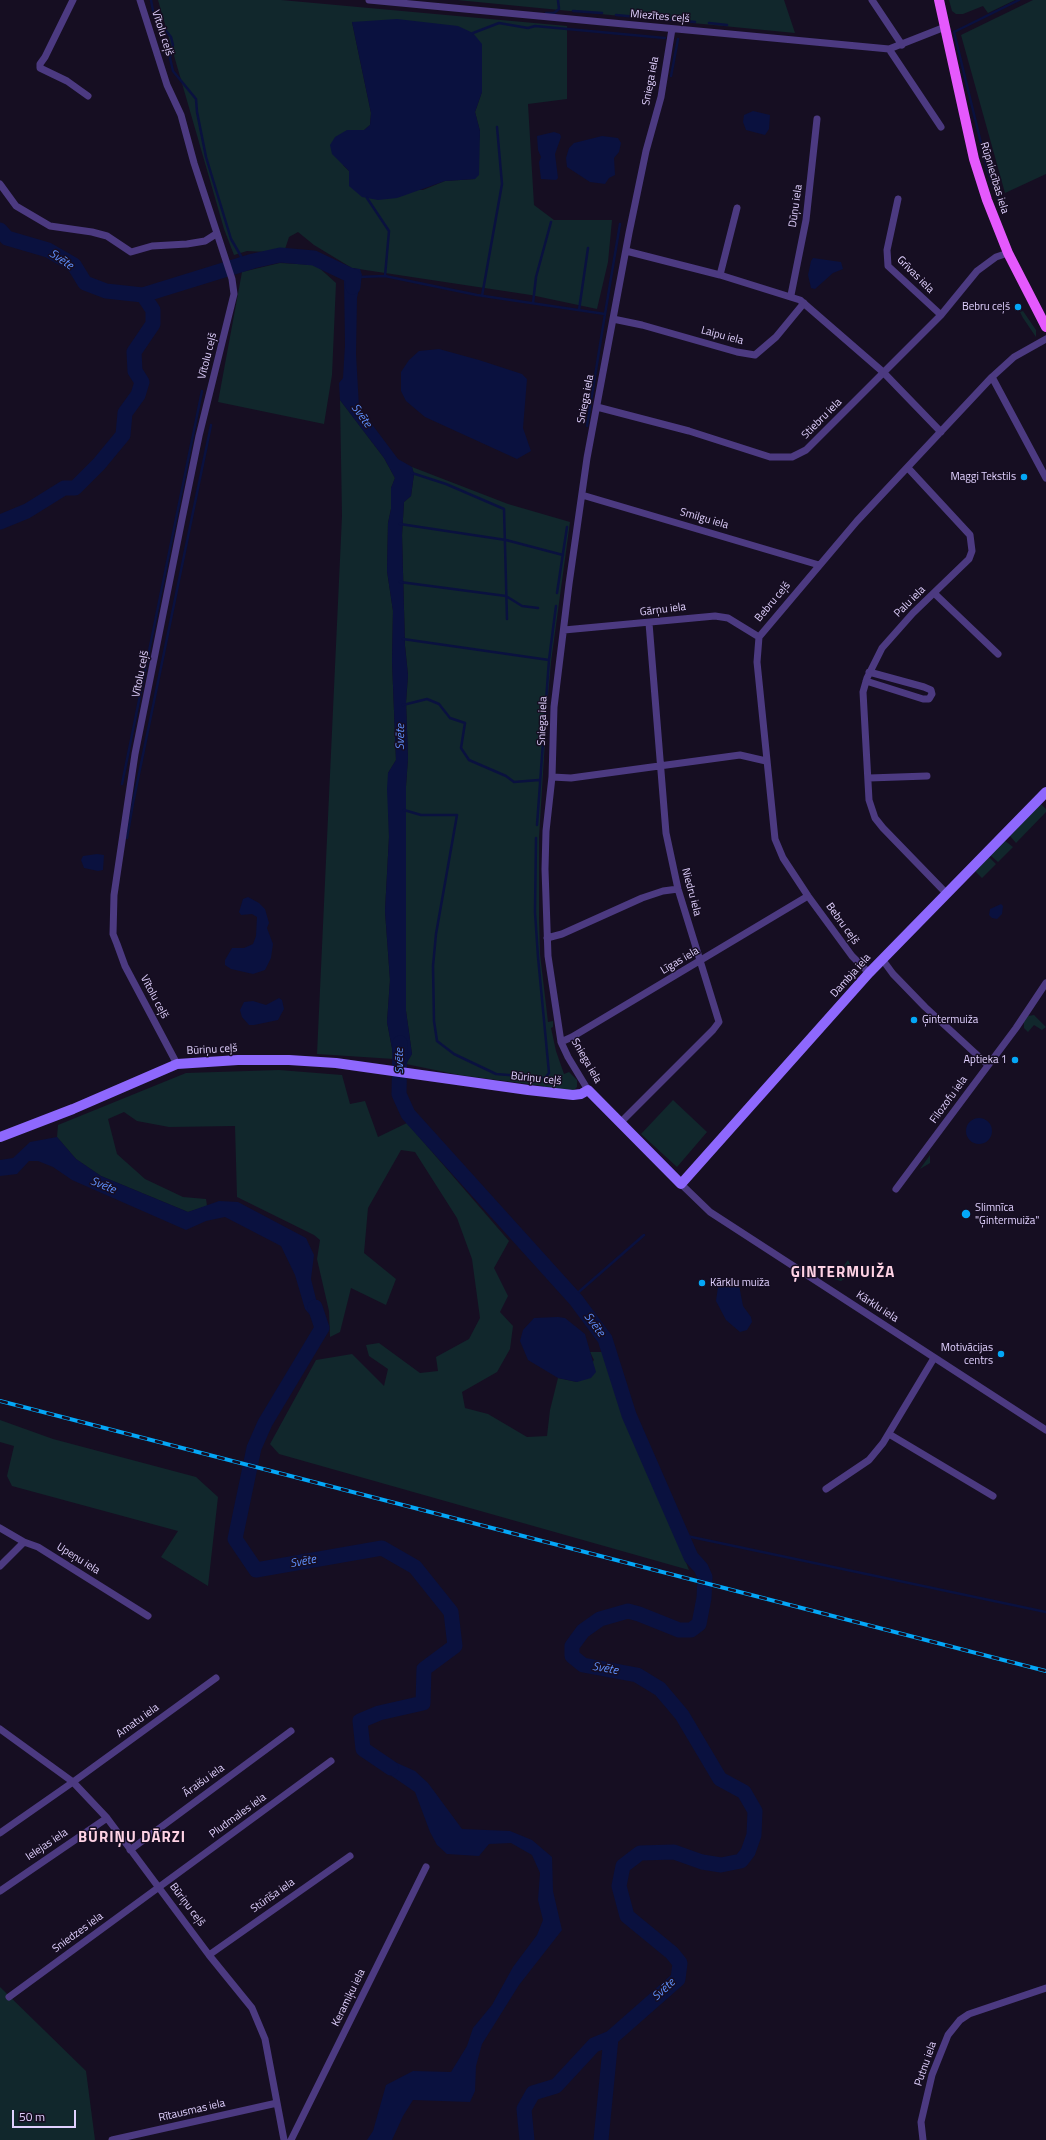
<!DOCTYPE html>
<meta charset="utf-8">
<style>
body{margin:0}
#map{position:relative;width:1046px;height:2140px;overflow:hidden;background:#160e22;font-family:"Titillium Web",sans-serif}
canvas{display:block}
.scale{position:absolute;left:12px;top:2110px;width:64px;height:18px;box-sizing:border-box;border:2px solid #e0d0fe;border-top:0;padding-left:5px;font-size:12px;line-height:14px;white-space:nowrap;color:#e0d0fe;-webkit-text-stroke:3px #160e22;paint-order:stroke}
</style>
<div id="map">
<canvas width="1046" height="2140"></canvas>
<div class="scale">50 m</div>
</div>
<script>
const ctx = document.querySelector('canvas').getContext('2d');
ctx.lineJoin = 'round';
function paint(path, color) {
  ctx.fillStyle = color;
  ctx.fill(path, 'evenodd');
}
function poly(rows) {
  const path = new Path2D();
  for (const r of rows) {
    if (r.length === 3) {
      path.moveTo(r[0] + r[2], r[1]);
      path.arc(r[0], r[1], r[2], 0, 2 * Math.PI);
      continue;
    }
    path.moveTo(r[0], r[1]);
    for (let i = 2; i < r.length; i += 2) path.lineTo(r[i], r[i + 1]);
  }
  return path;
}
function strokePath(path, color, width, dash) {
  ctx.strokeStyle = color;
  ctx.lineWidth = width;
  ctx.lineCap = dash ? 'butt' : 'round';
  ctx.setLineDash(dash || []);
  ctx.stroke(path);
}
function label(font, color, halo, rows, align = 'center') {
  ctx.font = font + ' "Titillium Web",sans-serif';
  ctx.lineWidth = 3;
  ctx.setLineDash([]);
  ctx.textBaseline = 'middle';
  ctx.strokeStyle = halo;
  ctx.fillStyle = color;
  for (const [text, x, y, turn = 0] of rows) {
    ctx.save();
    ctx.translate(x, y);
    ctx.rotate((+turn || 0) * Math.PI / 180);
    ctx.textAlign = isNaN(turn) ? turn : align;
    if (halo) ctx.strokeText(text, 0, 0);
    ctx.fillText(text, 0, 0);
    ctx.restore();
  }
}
paint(poly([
 [158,0,281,0,567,26,567,99,528,104,534,205,554,220,612,220,608,262,597,309,531,295,352,268,314,245,298,232,289,237,285,249,267,252,247,251,234,255,224,229],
 [352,22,482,92,475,112,480,131,475,179,445,181,423,190,349,186,349,171,343,165,347,130,364,130,370,125,371,113],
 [457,0,784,0,795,33],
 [949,0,1015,0,988,13,983,6,963,14,956,14,952,11],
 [1033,0,1046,0,1046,174,1005,193,961,35],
 [280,263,316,265,336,283,332,375,324,424,218,402,242,272],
 [1023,311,1036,330,1036,337,1023,318,1020,312],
 [340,400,384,458,395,478,391,488,391,509,388,523,387,571,393,611,392,661,396,760,388,773,389,837,385,911,390,980,387,1022,394,1059,317,1054,342,516],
 [412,467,508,504,570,522,551,662,547,708,539,838,539,917,540,954,548,1022,553,1021,553,1027,551,1028,556,1051,564,1074,569,1072,577,1080,577,1087,574,1090,543,1088,544,1086,459,1075,406,1064,412,1054,406,1011,406,786,408,758,406,702,408,675,405,646,402,535,404,502,411,496,414,474],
 [1040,803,1046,809,1046,812,1016,843,1010,836],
 [1004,840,1013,847,998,862,990,855],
 [989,857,996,864,982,878,975,871],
 [1034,1015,1046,1027,1042,1030,1034,1025,1028,1032,1024,1028,1024,1022,1028,1016],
 [279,1070,342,1075,350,1104,365,1101,378,1137,407,1123,509,1241,494,1268,508,1296,500,1312,513,1326,510,1349,497,1372,462,1392,465,1408,488,1414,527,1437,547,1436,550,1410,558,1378,577,1382,594,1360,590,1352,603,1352,614,1385,689,1570,279,1454,270,1444,316,1360,352,1354,384,1386,388,1369,369,1356,366,1345,379,1343,420,1373,438,1371,436,1357,469,1339,480,1318,472,1259,457,1218,415,1152,401,1150,368,1208,364,1253,396,1279,386,1305,351,1288,340,1332,330,1337,329,1311,317,1259,320,1240,314,1235,237,1197,235,1126,169,1127,137,1121,124,1112,108,1119,117,1154,145,1179,183,1197,206,1199,207,1206,188,1212,101,1176,76,1159,57,1137,58,1125,186,1073],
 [673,1100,707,1132,677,1167,641,1134],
 [930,1155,930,1163,920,1169],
 [848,1260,852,1268,849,1276,841,1281,834,1279],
 [0,1420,53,1439,196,1477,218,1497,208,1586,161,1557,178,1531,12,1486,7,1476,14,1446,0,1442],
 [0,1987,86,2071,95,2140,0,2140]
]), '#11272c');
paint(poly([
 [397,19,458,26,473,33,482,44,482,92,475,112,480,131,479,175,475,179,445,181,397,198,378,200,362,197,349,186,349,171,332,154,330,145,335,137,347,130,364,130,370,125,371,113,352,22],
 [753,111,770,115,769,129,765,135,746,130,743,122,744,115],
 [554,132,560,134,561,137,555,154,558,178,556,180,541,179,539,162,541,157,538,150,537,136],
 [602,136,618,138,621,143,619,152,614,158,615,175,609,178,605,184,590,182,567,167,566,158,569,148,574,143],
 [813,258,841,262,843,269,833,273,815,289,811,288,808,275,811,261],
 [352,268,360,269,362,275,357,298,356,354,359,407,398,459,412,467,414,474,411,496,404,502,402,535,405,646,408,675,406,702,408,758,406,786,406,1011,412,1054,406,1064,397,1063,394,1059,387,1022,390,980,385,911,389,837,387,789,388,773,396,760,392,661,393,611,387,571,388,523,391,509,391,488,395,478,384,458,340,400,339,383,343,378,345,345,344,276,346,271],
 [439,349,479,360,522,374,527,379,523,428,531,451,517,459,425,417,406,401,401,391,401,372,409,360,419,351],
 [97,854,104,855,103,870,98,871,84,868,81,860,83,856],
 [248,897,259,903,265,909,269,923,267,928,273,944,271,958,265,970,253,974,231,969,225,965,225,960,232,948,244,948,253,944,256,936,257,917,252,914,241,915,239,912,243,899],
 [1001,904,1003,906,1002,914,997,919,992,918,989,915,990,909],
 [279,998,282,1000,284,1009,278,1020,254,1025,249,1025,242,1017,240,1010,244,1002,253,1001,266,1005],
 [979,1131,13],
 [57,1137,76,1159,101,1176,188,1212,219,1201,238,1202,306,1238,314,1255,311,1279,322,1323,321,1328,305,1309,295,1275,281,1246,225,1217,206,1221,186,1230,72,1180,53,1167,38,1161,29,1161,17,1174,0,1176,0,1160,13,1158,30,1142],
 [727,1279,739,1285,743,1306,751,1317,752,1322,747,1330,740,1332,726,1320,716,1301,718,1287],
 [558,1317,565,1318,585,1334,596,1372,591,1378,577,1382,558,1378,528,1360,520,1341,523,1330,534,1318],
 [377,1754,415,1771,428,1783,462,1829,510,1831,532,1840,552,1857,553,1891,562,1930,519,1985,482,2044,476,2066,475,2091,470,2102,413,2100,403,2116,392,2140,367,2140,373,2131,386,2085,413,2071,451,2072,467,2046,473,2028,492,2005,513,1967,537,1935,543,1920,538,1900,540,1873,532,1855,511,1843,489,1844,479,1856,447,1854,437,1845,430,1832,415,1792,370,1761]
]), '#0a113f');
strokePath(poly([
 [151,0,154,16,171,37,173,45,170,58,173,71,196,99,197,112,206,157,231,239,245,263],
 [573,11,602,13],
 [546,13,554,13,559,9,558,0],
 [616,15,648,18],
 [662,19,695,22],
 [709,23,727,25],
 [473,33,499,23,528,28,535,26,665,38],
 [671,76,678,39],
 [367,198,389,231,385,276],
 [998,198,988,172,954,32,1019,0],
 [359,277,385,276,477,295,605,314,587,426],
 [482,296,502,184,497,127],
 [533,303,536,277,551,222],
 [579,310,588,248],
 [605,314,620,224],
 [412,473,446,484,504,509,507,619],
 [400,524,506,540,563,555],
 [400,582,506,596,522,606,538,608],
 [557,593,567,527],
 [403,639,549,660],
 [403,705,427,699,439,704,450,718,465,723,461,748,469,760,506,776,514,782,539,780],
 [122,784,202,391],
 [404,810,421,815,457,815,436,934,433,966,434,1021,437,1041,454,1054,496,1074,545,1078,549,1073,538,957,535,912,536,838],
 [537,825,549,660,556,606],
 [127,838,133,803,211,425],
 [573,1297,644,1235],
 [682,1535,1046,1612]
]), '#0a113f', 2.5);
strokePath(poly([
 [0,230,7,238,48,250,74,265,85,283,106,291,143,295,153,310,153,324,134,352,135,371,142,382,138,395,125,413,123,435,99,464,75,488,64,488,27,511,0,522],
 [143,295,253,261,280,255,314,258,354,277,353,287],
 [400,1043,399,1094,408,1114,576,1300,605,1339,629,1415,691,1557,701,1568,705,1577,704,1598,699,1624,691,1630,679,1630,639,1614,628,1611,600,1619,583,1631,572,1646,572,1656,583,1665,637,1675,660,1689,682,1715,720,1779,744,1792,755,1811,754,1835,748,1852,741,1861,721,1865,702,1862,674,1852,640,1853,623,1866,619,1886,627,1916,672,1953,680,1963,678,1979,611,2038,601,2140],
 [315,1307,322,1328,265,1423,254,1448,235,1539,256,1570,382,1548,415,1567,451,1612,455,1646,424,1669,423,1703,379,1713,360,1721,363,1749,391,1768],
 [527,2140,524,2109,533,2093,556,2086,594,2045,611,2038]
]), '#0a113f', 15);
strokePath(poly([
 [73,0,45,57,40,64,40,68,67,81,88,96],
 [140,0,167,85,181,115,194,163,232,279,234,294,199,436,182,519,135,754,114,895,113,934,117,944,125,966,177,1064],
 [369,0,889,49,945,27],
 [872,0,902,45],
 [889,49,941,127],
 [0,184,16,206,50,226,92,232,107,236,131,252,152,246,187,244,205,241,216,234],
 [898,199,887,250,888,266,941,315],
 [626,251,720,275,800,300,883,372,941,432],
 [720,275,737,208],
 [791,295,806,220,817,119],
 [613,319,642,325,737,352,755,355,776,337,804,303],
 [992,377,1046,478],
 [597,407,689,431,770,457,792,457,806,450,941,315,977,271,996,257,1008,253],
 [908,468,970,535,972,551,969,559,913,613,882,648,867,678,863,692,869,800,875,818,883,828,947,894],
 [582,495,819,565],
 [934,593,998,654],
 [564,630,715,616,728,618,759,637],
 [866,681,923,699,929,699,932,694,931,690,924,687,869,672],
 [552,777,571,778,740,755,766,761],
 [869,778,927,776],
 [547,938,562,934,642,898,663,891,678,889],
 [882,959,893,974,925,1007,988,1065],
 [869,973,852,956,808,896,783,858,775,839,757,662,759,637,857,521,992,377,1014,357,1046,339],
 [561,1042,572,1037,808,896],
 [588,1090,568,1057,561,1042,548,956,545,869,546,831,552,777,554,707,569,584,587,458,629,233,646,151,661,97,672,29],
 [620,1123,713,1030,719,1022,678,889,666,833,649,623],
 [681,1184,710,1212,1046,1430],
 [896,1189,1016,1028,1046,983],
 [889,1434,993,1496],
 [826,1489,869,1460,883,1443,934,1358],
 [0,1528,24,1542],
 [0,1566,24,1542,38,1547,148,1616],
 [0,1729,73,1782,107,1818,209,1955,252,2008,265,2039,284,2140],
 [0,1833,73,1782,216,1678],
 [130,1850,291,1731],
 [0,1891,107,1818],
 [209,1955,350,1856],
 [9,1997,331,1761],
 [112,2140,277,2103],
 [291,2140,426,1867],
 [923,2140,921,2122,932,2075,948,2035,960,2020,969,2014,1046,1988]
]), '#4c3a81', 7);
strokePath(poly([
 [0,1137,73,1109,177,1064,238,1060,289,1060,336,1063,528,1090,573,1095,581,1094,588,1090,681,1184,869,973,1046,792]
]), '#8e68fd', 10);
strokePath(poly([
 [939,0,974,159,987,200,1008,253,1046,327]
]), '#e559fd', 10);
const rail = poly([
 [0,1401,1046,1671]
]);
strokePath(rail, '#04a7f7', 4);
strokePath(rail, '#160e22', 2.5, [8]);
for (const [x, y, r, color] of [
 [1018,307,4,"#04a7f7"],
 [1024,477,4,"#04a7f7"],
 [914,1020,4,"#04a7f7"],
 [1015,1060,4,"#04a7f7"],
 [966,1214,5,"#04a7f7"],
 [702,1283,4,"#04a7f7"],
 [1001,1354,4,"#04a7f7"]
]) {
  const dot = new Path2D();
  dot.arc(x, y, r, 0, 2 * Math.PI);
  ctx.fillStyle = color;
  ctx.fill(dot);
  strokePath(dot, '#160e22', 1.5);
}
label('11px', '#e0d0fe', '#160e22', [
 ["Miezītes ceļš",660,17,5],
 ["Vītolu ceļš",162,33,72],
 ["Sniega iela",651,81,-79],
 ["Rūpniecības iela",994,178,73],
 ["Dūņu iela",796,206,-82],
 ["Grīvas iela",915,275,45],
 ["Laipu iela",722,336,15],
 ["Vītolu ceļš",208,356,-76],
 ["Sniega iela",586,399,-79],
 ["Stiebru iela",822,419,-45],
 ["Smilgu iela",704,519,16],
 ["Bebru ceļš",773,602,-50],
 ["Palu iela",910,602,-45],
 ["Gārņu iela",663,610,-7],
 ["Vītolu ceļš",141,674,-79],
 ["Sniega iela",543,721,-88],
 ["Niedru iela",691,892,75],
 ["Bebru ceļš",842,924,54],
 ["Līgas iela",680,961,-31],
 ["Dambja iela",851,976,-48],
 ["Vītolu ceļš",154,997,62],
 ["Būriņu ceļš",212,1050,-3],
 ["Sniega iela",586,1061,60],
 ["Būriņu ceļš",536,1079,6],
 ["Filozofu iela",949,1100,-54],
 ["Kārklu iela",877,1307,33],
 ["Upeņu iela",78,1559,32],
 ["Amatu iela",138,1721,-36],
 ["Āraišu iela",204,1781,-36],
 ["Pludmales iela",238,1816,-36],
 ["Ielejas iela",47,1845,-34],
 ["Stūrīša iela",273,1896,-35],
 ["Būriņu ceļš",187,1905,53],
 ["Sniedzes iela",78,1933,-36],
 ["Keramiķu iela",349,1998,-64],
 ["Putnu iela",926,2064,-71],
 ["Rītausmas iela",192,2111,-13]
]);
label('11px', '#e0d0fe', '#160e22', [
 ["Bebru ceļš",1010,307],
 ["Maggi Tekstils",1016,477],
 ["Ģintermuiža",922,1020,"left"],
 ["Aptieka 1",1007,1060],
 ["Slimnīca",975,1208,"left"],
 ["\"Ģintermuiža\"",975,1221,"left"],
 ["Kārklu muiža",710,1283,"left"],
 ["Motivācijas",993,1348],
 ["centrs",993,1361]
], 'right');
label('italic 12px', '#5f90fd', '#160e22', [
 ["Svēte",61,260,34],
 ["Svēte",361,416,54],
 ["Svēte",401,737,-89],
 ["Svēte",400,1061,-90],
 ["Svēte",103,1186,22],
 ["Svēte",594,1325,53],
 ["Svēte",303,1562,-10],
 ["Svēte",605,1669,10],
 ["Svēte",664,1990,-43]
]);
ctx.letterSpacing = '1px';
label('bold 15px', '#fed2e4', '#160e22', [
 ["ĢINTERMUIŽA",843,1273],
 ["BŪRIŅU DĀRZI",132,1838]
]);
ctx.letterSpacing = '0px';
</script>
